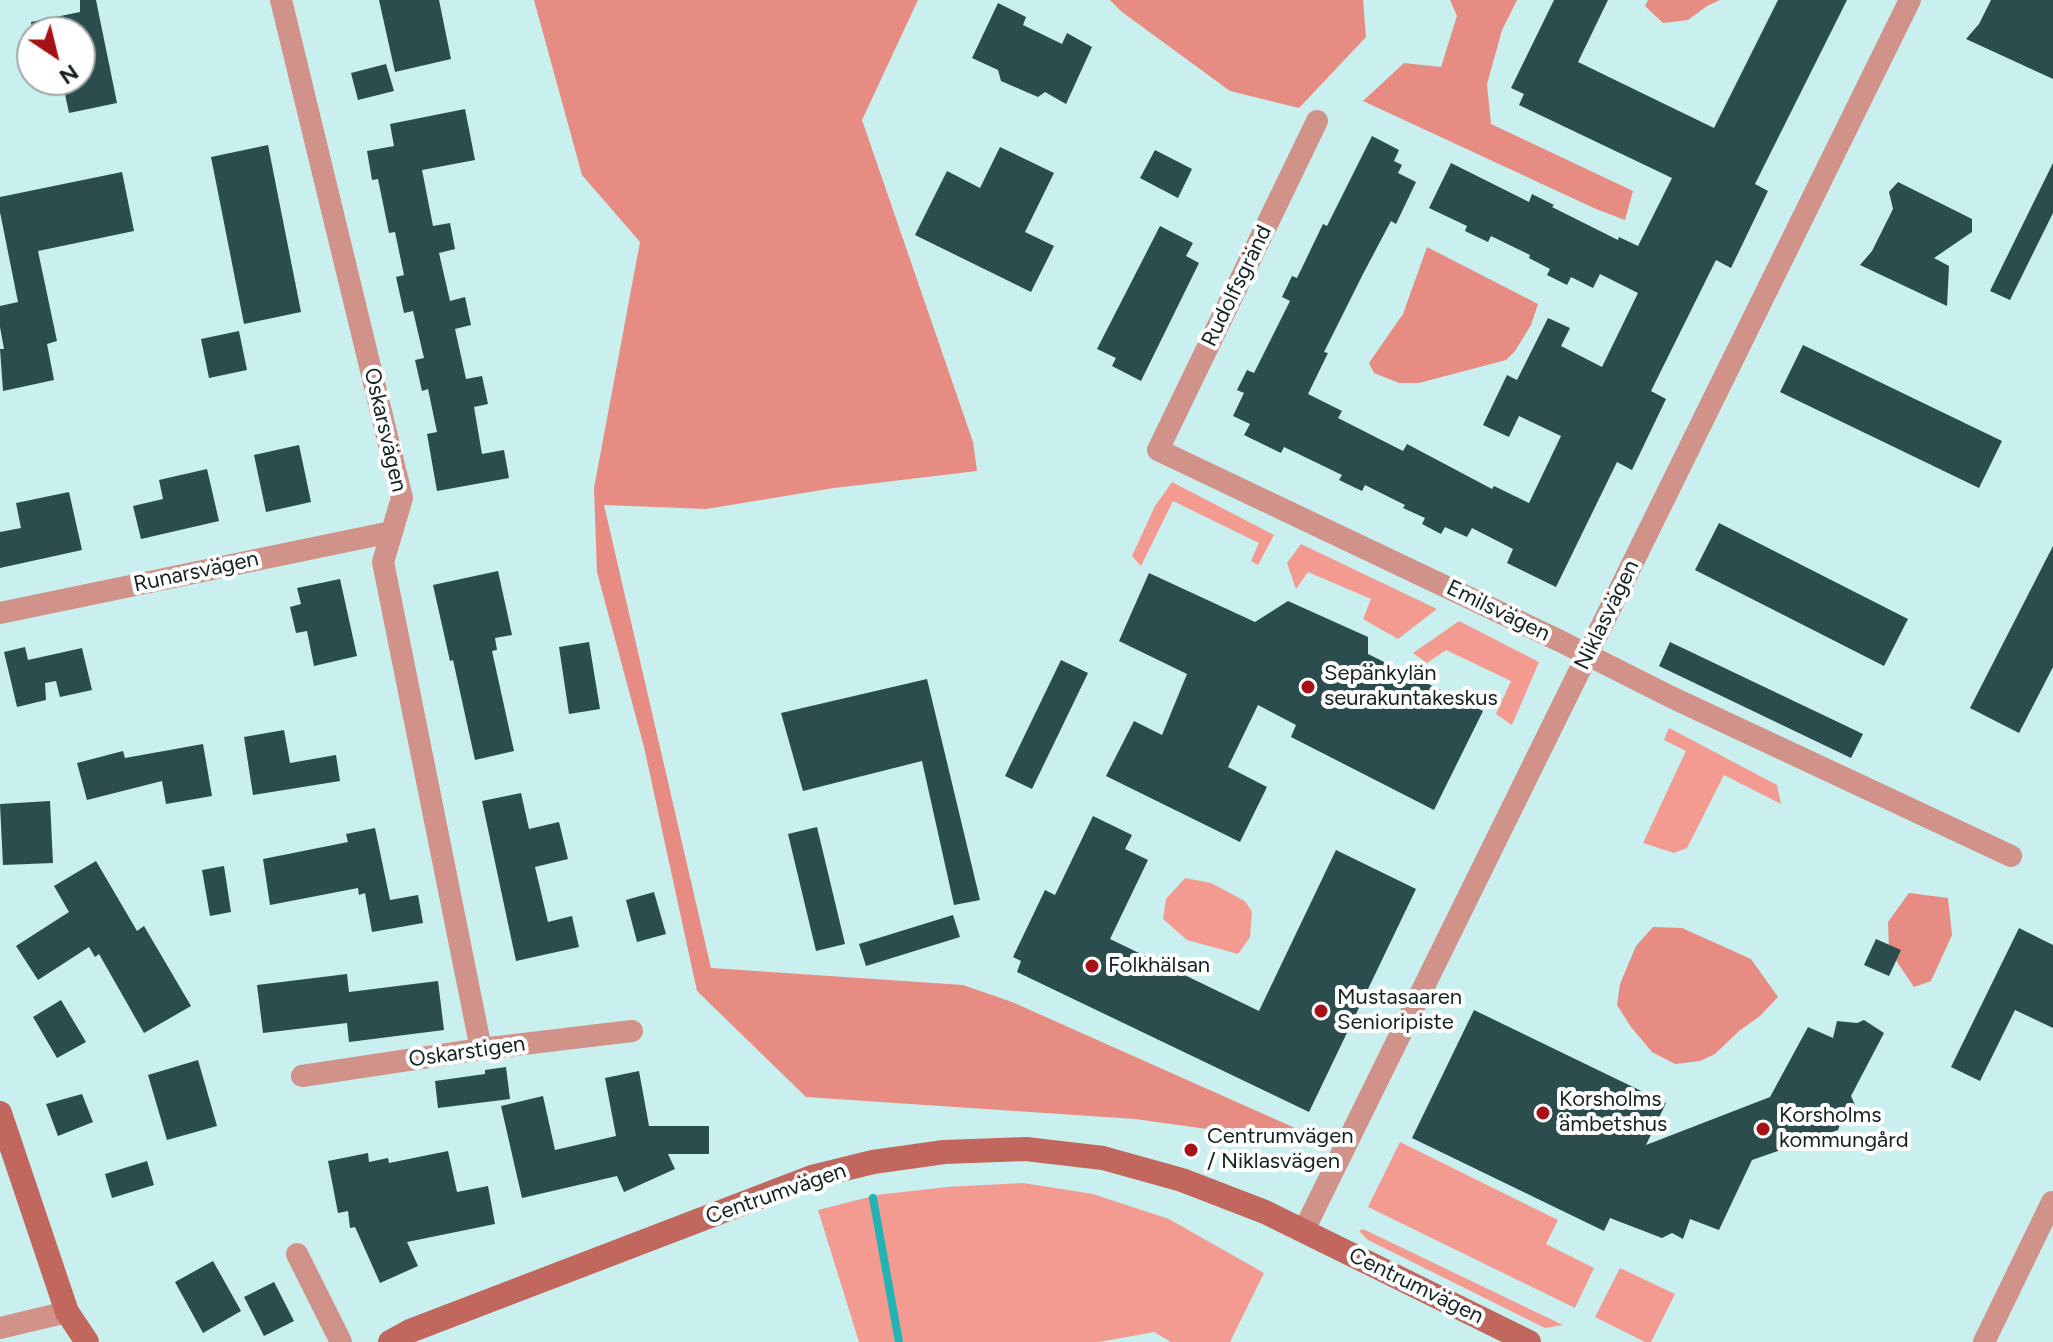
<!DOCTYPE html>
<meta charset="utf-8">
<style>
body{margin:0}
#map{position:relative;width:2053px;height:1342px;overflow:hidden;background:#c9efef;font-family:Figtree,sans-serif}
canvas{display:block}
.north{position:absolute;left:16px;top:16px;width:80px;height:80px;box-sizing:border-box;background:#fff;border:2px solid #a1a7a7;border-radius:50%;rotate:145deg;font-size:22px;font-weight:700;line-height:32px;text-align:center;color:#142222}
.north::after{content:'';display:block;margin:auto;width:28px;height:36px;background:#a71116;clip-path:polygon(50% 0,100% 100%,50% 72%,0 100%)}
</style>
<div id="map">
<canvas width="2053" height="1342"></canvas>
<div class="north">N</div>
</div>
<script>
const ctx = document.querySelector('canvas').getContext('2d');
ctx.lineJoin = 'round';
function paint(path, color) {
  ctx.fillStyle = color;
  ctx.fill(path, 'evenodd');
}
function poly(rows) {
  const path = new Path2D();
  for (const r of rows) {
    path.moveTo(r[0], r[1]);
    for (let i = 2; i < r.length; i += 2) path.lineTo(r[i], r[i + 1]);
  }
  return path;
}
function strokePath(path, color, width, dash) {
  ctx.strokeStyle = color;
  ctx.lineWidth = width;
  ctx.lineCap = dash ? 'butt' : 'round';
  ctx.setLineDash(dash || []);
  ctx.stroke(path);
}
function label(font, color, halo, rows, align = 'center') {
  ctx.font = font + ' Figtree,sans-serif';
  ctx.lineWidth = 8;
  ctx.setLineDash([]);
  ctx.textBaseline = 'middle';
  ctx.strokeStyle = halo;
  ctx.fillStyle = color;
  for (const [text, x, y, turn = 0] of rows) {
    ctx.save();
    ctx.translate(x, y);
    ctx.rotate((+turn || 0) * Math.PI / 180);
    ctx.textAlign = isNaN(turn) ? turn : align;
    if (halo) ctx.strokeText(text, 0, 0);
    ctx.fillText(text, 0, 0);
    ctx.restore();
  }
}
paint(poly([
 [1172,482,1274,535,1258,565,1251,561,1259,543,1173,501,1141,566,1132,556,1155,506],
 [1301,544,1437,609,1398,639,1363,619,1371,599,1308,572,1296,589,1287,563],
 [1459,621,1539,662,1512,725,1496,714,1511,681,1446,650,1427,663,1413,653],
 [1669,728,1777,785,1781,804,1724,775,1687,848,1674,853,1643,843,1686,751,1664,740],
 [1185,878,1211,883,1245,901,1252,912,1250,937,1238,954,1187,940,1163,919,1166,899],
 [1400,1142,1558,1220,1546,1244,1594,1268,1575,1308,1368,1207],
 [1023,1183,1093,1194,1169,1219,1264,1273,1230,1342,1171,1342,1154,1332,1099,1342,859,1342,818,1210,877,1195,947,1187],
 [1363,1229,1563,1325,1545,1328,1368,1240,1359,1231],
 [1620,1268,1675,1294,1651,1342,1645,1342,1595,1317]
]), '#f49b91');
paint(poly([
 [534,0,918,0,862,120,973,442,977,471,834,488,706,509,604,505,711,968,963,985,1012,1002,1295,1128,1286,1140,1135,1119,806,1097,697,991,644,747,597,572,594,488,640,242,582,175],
 [1110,0,1363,0,1366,37,1299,108,1230,91,1122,12],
 [1450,0,1517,0,1502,30,1487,84,1491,124,1633,191,1625,220,1596,209,1363,101,1404,63,1441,67,1457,16],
 [1648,0,1720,0,1707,6,1688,20,1663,23,1645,6],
 [1427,247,1538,304,1531,325,1515,351,1506,360,1419,383,1399,383,1374,373,1369,363,1403,314],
 [1909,893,1948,898,1952,935,1931,981,1914,987,1889,950,1888,922],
 [1653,927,1682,928,1751,959,1778,997,1760,1016,1739,1031,1715,1054,1700,1061,1675,1064,1652,1052,1631,1027,1617,1005,1620,984,1636,946]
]), '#e78c82');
strokePath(poly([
 [873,1198,899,1342]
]), '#23b3b5', 8);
paint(poly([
 [80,0,96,0,117,103,69,113,62,80,80,80,80,32,32,32,31,22,80,12],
 [379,0,439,0,451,59,395,72],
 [1554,0,1608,0,1578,62,1714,128,1778,0,1847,0,1755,184,1768,191,1731,268,1716,260,1651,391,1666,399,1632,470,1617,462,1556,587,1507,563,1513,549,1472,528,1467,537,1445,527,1441,534,1422,524,1425,518,1403,508,1405,505,1365,485,1362,491,1339,480,1342,475,1284,447,1281,453,1244,435,1250,424,1233,416,1244,393,1237,390,1247,370,1254,373,1290,301,1282,297,1292,276,1297,278,1323,224,1327,226,1372,136,1399,150,1394,161,1402,165,1398,173,1416,182,1396,224,1391,221,1363,274,1324,352,1328,353,1308,394,1342,411,1338,418,1403,451,1407,444,1492,489,1494,486,1529,503,1561,436,1519,416,1509,437,1483,425,1507,375,1517,380,1548,318,1570,328,1561,346,1602,367,1638,293,1600,274,1593,288,1571,277,1567,285,1547,275,1550,269,1529,258,1530,255,1491,236,1488,242,1465,231,1467,226,1429,208,1451,163,1529,202,1532,194,1554,205,1552,207,1618,240,1619,237,1638,246,1672,178,1519,105,1524,94,1511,88],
 [1991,0,2053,0,2053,79,1966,39,1979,24],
 [998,3,1026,17,1023,25,1062,44,1067,33,1092,47,1066,104,1045,92,1038,97,1001,81,998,70,972,58],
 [386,64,394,91,358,100,351,73],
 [465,109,475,160,422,170,433,226,450,223,455,249,439,253,450,301,465,297,471,325,455,329,466,379,482,376,488,404,474,407,482,454,504,450,509,478,437,491,427,434,437,432,428,389,422,391,415,360,424,358,413,311,404,313,396,277,404,275,395,232,389,233,378,179,372,180,367,151,394,146,390,124],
 [268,145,301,312,244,324,211,157],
 [1000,147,1054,173,1025,232,1054,246,1031,292,915,235,947,171,980,188],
 [1155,150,1192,169,1178,198,1140,178],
 [2053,163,2053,213,2010,300,1990,291],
 [122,172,134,231,38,251,57,341,47,344,54,380,3,391,0,349,4,349,0,327,0,306,18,302,0,212,0,197],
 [1898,182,1972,219,1972,232,1934,258,1949,266,1947,306,1860,265,1872,251,1893,209,1889,192],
 [1160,226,1193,243,1186,256,1199,263,1141,381,1112,366,1116,358,1097,349],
 [239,331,247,370,209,378,201,339],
 [1803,345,2002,441,1979,488,1780,392],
 [299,445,311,502,266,512,254,455],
 [207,469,219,521,141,539,133,506,163,499,159,480],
 [69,492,82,550,0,568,0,532,21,528,16,503],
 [1719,523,1908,619,1884,666,1695,570],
 [2053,546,2053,667,2019,733,1970,708],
 [498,571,512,635,495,638,497,650,492,651,514,751,475,760,453,660,450,661,433,585],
 [1149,573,1255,622,1288,601,1368,637,1368,654,1483,711,1434,810,1291,737,1296,725,1258,705,1228,767,1267,787,1240,842,1106,776,1134,721,1162,735,1187,674,1119,641],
 [340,579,357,656,314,666,307,631,296,633,290,607,301,604,297,588],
 [589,642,600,709,569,714,559,647],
 [1670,642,1863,734,1851,758,1659,666],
 [25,647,28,660,82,648,92,690,60,697,56,681,45,683,46,700,17,707,4,652],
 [1061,660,1088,673,1032,789,1005,776],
 [927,679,980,900,954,905,922,761,803,791,781,713],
 [284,730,290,763,336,755,340,781,253,795,244,737],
 [203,744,212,796,166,804,162,781,87,800,77,763,123,751,125,758],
 [521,793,529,829,559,822,568,859,535,867,548,922,572,916,579,947,516,961,482,801],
 [50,801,53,863,3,865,0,804],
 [1093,816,1132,835,1125,849,1148,860,1110,939,1259,1011,1336,850,1416,889,1309,1112,1017,972,1021,961,1013,957,1045,890,1055,895],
 [817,827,845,944,816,951,788,834],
 [375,828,390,900,418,895,423,923,372,932,365,893,359,895,358,888,270,905,263,859,348,842,346,834],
 [96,861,137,931,144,926,191,1006,144,1033,99,954,95,957,89,947,38,980,16,946,69,912,54,886],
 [224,866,231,912,210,916,202,870],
 [654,892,666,934,637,942,626,900],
 [953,915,960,937,866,966,859,944],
 [2019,928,2053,945,2053,1028,2015,1010,1980,1081,1951,1067],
 [1876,939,1901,950,1889,976,1864,965],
 [347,974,349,992,438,981,444,1030,349,1042,347,1023,263,1033,257,985],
 [61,1000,86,1042,57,1058,33,1017],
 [1474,1010,1666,1103,1646,1145,1770,1097,1808,1027,1833,1038,1837,1021,1857,1023,1864,1020,1884,1033,1851,1096,1855,1105,1847,1107,1838,1130,1752,1160,1719,1230,1690,1219,1683,1239,1672,1233,1662,1238,1610,1218,1604,1231,1412,1138],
 [198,1060,217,1126,167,1140,148,1075],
 [506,1067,510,1099,438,1108,435,1081,485,1074,485,1070],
 [639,1071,649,1126,709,1126,709,1154,668,1154,675,1169,624,1192,617,1176,522,1198,501,1106,543,1096,555,1150,616,1136,605,1078],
 [82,1094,93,1122,58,1136,46,1104],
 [448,1151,457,1192,488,1186,495,1224,407,1242,418,1266,380,1283,355,1227,350,1228,348,1211,338,1213,328,1161,368,1153,369,1162,388,1158,389,1163],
 [147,1161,154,1185,112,1198,105,1174],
 [213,1261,241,1311,203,1333,175,1282],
 [274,1282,294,1321,264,1336,244,1297]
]), '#2b4d4d');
strokePath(poly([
 [281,0,402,498,383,562,481,1049],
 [1317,121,1158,450,1560,641,1671,697,2011,856],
 [0,613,391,532],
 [302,1076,481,1049,632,1031],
 [1304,1230,1910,0],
 [297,1254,341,1342],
 [0,1328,67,1312],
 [1984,1342,2052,1202]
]), '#d1928a', 22);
strokePath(poly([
 [0,1113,67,1312,87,1342],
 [390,1342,410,1331,812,1177,873,1162,944,1152,1026,1149,1103,1158,1182,1180,1265,1212,1529,1342]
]), '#c1675d', 24);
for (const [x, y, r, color] of [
 [1308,687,8,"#a71116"],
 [1092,966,8,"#a71116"],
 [1321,1011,8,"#a71116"],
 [1543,1113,8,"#a71116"],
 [1763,1129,8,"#a71116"],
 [1191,1150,8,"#a71116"]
]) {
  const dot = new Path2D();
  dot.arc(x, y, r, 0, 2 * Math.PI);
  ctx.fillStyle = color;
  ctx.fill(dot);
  strokePath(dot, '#fff', 3);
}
label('22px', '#142222', '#fff', [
 ["Rudolfsgränd",1237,286,-64],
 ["Oskarsvägen",385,430,77],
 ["Runarsvägen",196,572,-12],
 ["Emilsvägen",1498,611,26],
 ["Niklasvägen",1607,615,-64],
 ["Oskarstigen",467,1052,-8],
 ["Centrumvägen",776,1194,-19],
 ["Centrumvägen",1416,1286,26]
]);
label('22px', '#142222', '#fff', [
 ["Sepänkylän",1324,674],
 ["seurakuntakeskus",1324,699],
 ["Folkhälsan",1108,966],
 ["Mustasaaren",1337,998],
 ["Senioripiste",1337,1023],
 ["Korsholms",1559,1100],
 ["ämbetshus",1559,1125],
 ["Korsholms",1779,1116],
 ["kommungård",1779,1141],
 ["Centrumvägen",1207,1137],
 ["/ Niklasvägen",1207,1162]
], 'left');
</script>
